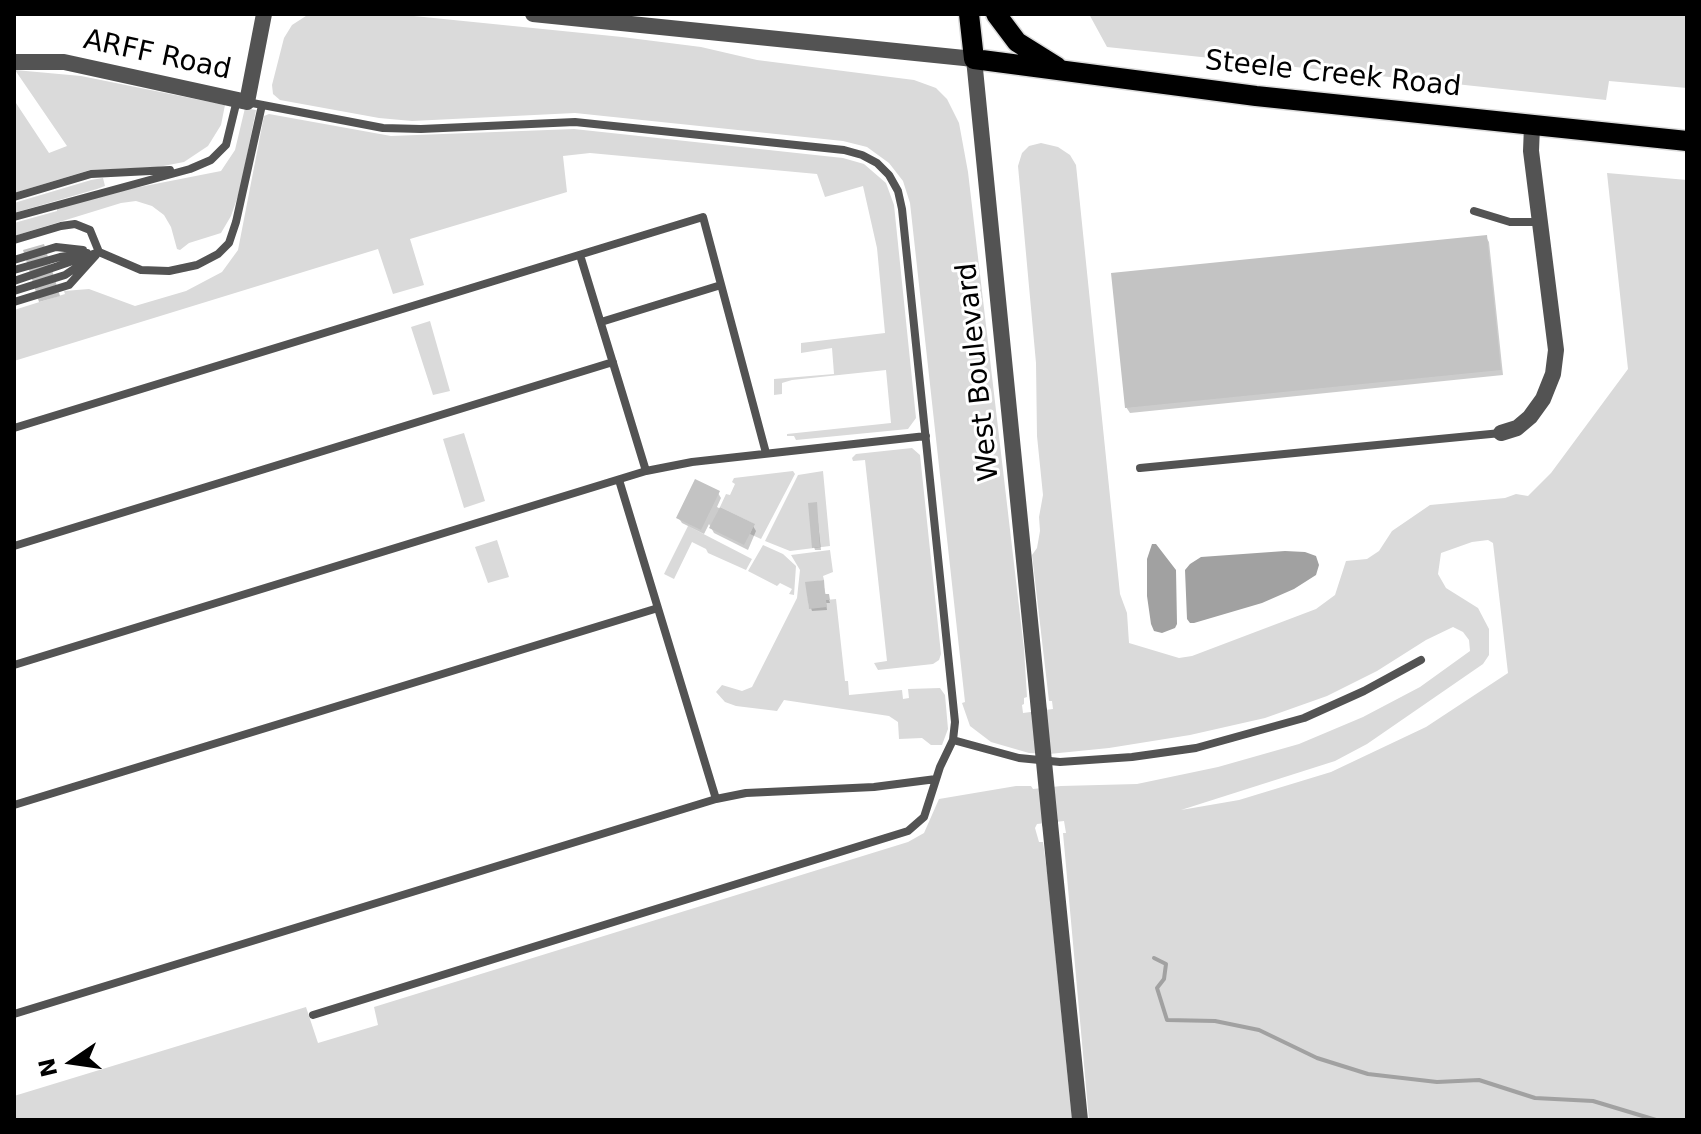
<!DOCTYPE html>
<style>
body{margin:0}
#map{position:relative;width:1701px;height:1134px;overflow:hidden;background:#fff;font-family:"DejaVu Sans",sans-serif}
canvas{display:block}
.frame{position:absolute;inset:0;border:16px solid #000;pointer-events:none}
.north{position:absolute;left:32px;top:1022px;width:80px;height:80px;-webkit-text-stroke:6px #fff;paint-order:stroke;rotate:257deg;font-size:22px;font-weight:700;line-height:32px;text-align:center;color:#000}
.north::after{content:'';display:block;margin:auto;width:28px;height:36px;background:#000;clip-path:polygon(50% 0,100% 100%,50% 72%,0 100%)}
</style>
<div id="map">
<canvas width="1701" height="1134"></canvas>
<div class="frame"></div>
<div class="north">N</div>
</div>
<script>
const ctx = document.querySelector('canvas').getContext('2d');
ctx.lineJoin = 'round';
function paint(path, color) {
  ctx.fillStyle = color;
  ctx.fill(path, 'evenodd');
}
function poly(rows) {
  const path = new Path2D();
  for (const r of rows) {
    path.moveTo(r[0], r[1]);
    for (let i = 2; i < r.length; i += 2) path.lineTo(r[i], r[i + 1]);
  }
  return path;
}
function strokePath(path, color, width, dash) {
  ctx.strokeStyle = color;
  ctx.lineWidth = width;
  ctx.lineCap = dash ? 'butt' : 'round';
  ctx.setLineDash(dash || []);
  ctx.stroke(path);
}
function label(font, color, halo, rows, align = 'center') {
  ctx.font = font + ' "DejaVu Sans",sans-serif';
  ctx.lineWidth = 6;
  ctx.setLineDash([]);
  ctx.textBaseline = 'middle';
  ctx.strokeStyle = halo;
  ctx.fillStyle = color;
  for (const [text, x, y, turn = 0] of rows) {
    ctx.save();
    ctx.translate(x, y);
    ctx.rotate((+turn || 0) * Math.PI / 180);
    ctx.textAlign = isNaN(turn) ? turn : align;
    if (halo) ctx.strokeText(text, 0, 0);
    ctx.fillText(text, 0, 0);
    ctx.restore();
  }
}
paint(poly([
 [309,14,394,14,622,37,701,47,757,60,914,80,936,88,947,99,959,123,968,172,1024,649,1027,697,1024,698,1024,704,1022,705,1023,713,1053,709,1052,701,1049,701,1032,555,1037,548,1040,531,1039,517,1043,495,1037,436,1036,363,1018,166,1022,153,1029,146,1041,143,1058,147,1070,155,1076,165,1120,594,1127,613,1129,643,1179,658,1192,656,1316,609,1335,595,1346,561,1367,559,1379,551,1392,531,1430,505,1505,498,1516,494,1528,496,1551,473,1628,369,1607,173,1687,180,1687,1120,1089,1120,1063,833,1066,833,1064,821,1037,824,1035,828,1039,842,1043,842,1048,879,1072,1120,14,1120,14,1096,306,1007,318,1043,378,1025,374,1007,908,842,924,833,939,799,1016,786,1031,786,1033,789,1061,786,1137,784,1218,767,1299,744,1363,717,1420,687,1470,651,1469,640,1463,632,1453,627,1426,640,1377,671,1327,696,1265,718,1190,735,1109,748,1049,754,1029,753,991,742,970,726,962,703,965,702,910,203,903,181,889,163,867,147,843,141,575,113,412,121,379,118,280,100,273,94,272,85,284,38,292,25],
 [1488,540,1493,543,1508,673,1426,727,1331,772,1239,800,1181,810,1335,761,1367,744,1483,664,1489,655,1489,629,1478,608,1446,588,1438,574,1441,553,1472,542],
 [1089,14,1687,14,1687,88,1609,81,1606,100,1107,47],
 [15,70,81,76,225,105,221,125,208,146,184,162,158,167,90,170,14,193,14,100,49,153,67,146],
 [245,108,256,110,240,190,231,216,221,233,189,243,180,250,177,249,171,227,164,215,152,206,136,201,121,203,14,236,14,223,57,211,57,208,99,195,221,171,235,150],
 [269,114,391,136,574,129,843,158,864,164,886,183,894,205,916,418,908,429,796,440,794,436,787,436,787,434,891,423,886,370,792,380,782,383,782,394,774,395,774,379,834,374,832,348,801,353,801,343,885,333,877,248,863,186,825,197,817,174,590,153,563,156,567,192,410,239,424,285,393,294,378,249,14,361,14,310,65,294,64,291,89,289,135,306,186,291,222,272,238,250,264,116],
 [103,178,105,186,97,189,14,213,14,203,91,180],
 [430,321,450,391,433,395,411,327],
 [464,433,485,501,464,508,443,439],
 [912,448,920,455,941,654,939,660,933,664,878,670,874,663,887,661,865,460,853,461,852,458,856,454],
 [793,471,795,474,761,539,750,534,754,524,720,507,726,494,730,495,735,484,732,482,734,478],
 [823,471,830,546,790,551,765,541,798,475],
 [688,526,752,559,746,570,708,553,706,549,692,542,674,579,664,574],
 [497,540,509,577,488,583,475,547],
 [763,545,783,554,796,566,794,595,789,594,792,589,780,583,777,586,748,571],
 [830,550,833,572,823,576,824,580,806,583,809,608,826,600,836,599,845,681,848,681,849,695,902,690,903,699,909,698,908,689,940,688,945,695,948,729,942,745,931,745,922,738,899,739,898,722,889,716,784,700,777,711,736,706,725,702,716,692,722,685,742,691,752,687,797,598,800,570,791,555]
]), '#dadada');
paint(poly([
 [1152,544,1156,544,1176,570,1177,624,1175,628,1162,633,1154,631,1151,624,1147,596,1147,559],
 [1285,551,1305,552,1316,556,1319,565,1316,575,1294,589,1262,603,1194,623,1190,623,1187,619,1185,570,1190,564,1201,557]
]), '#a1a1a1');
paint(poly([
 [1486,237,1489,242,1503,375,1130,413,1126,407],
 [718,493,721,498,717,507,753,526,756,531,748,550,714,533,709,524,704,534,682,523,678,517],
 [816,504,821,550,815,550,814,547],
 [823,583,826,596,828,596,830,603,826,603,827,610,812,611,811,608]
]), '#0003');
strokePath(poly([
 [1154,958,1166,964,1164,979,1157,988,1167,1020,1215,1021,1259,1030,1317,1058,1368,1074,1437,1082,1479,1080,1535,1098,1593,1101,1656,1120]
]), '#a1a1a1', 4);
paint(poly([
 [1487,235,1501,370,1125,408,1111,273],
 [44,244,60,296,39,302,23,250],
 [695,479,720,491,701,530,676,518],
 [817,502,820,547,812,548,808,503],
 [720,507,755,524,744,545,709,528],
 [824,580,825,594,829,594,830,600,826,600,827,607,809,609,805,582]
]), '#c3c3c3');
const primary = poly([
 [969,14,974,59,1256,96,1687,141],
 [996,14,1017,42,1057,67]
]);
strokePath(primary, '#dbdbdb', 23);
strokePath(poly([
 [247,102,383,128,421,129,575,122,844,150,862,155,877,163,889,175,898,191,902,209,955,722,953,740,940,767,924,817,908,831,313,1015],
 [14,197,91,174,170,170],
 [1474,211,1510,222,1539,222],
 [14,217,190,169,211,160,226,145,237,100],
 [14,240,61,226,75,224,90,230,99,252],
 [14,260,56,247,83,250],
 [14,270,60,257,87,253],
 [14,281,99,252,141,270,169,271,197,265,218,254,229,243,236,222,262,105],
 [14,291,65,275,86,261],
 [14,302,69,285,96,255],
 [601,322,721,285],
 [14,428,703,217,766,453],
 [1140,468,1501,433],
 [646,471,692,462,926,436],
 [14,546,613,362],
 [14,665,646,471,580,255],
 [953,740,1019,758,1060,762,1132,757,1196,748,1304,718,1364,691,1421,660],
 [716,799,746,793,874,787,936,779],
 [14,805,658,608],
 [14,1014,716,799,619,480]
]), '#535353', 8);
strokePath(poly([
 [14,62,64,62,247,102,264,14],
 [1501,433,1517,428,1530,417,1543,399,1553,374,1556,350,1531,151,1532,126]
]), '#535353', 16);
strokePath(poly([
 [533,14,974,59,1039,711],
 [1050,823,1080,1120]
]), '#535353', 16);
strokePath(primary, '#000', 20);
strokePath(poly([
 [1039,711,1050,823]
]), '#535353', 16);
label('28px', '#000', '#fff', [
 ["ARFF Road",157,56,12],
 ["Steele Creek Road",1333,75,6],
 ["West Boulevard",979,372,-96]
]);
</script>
